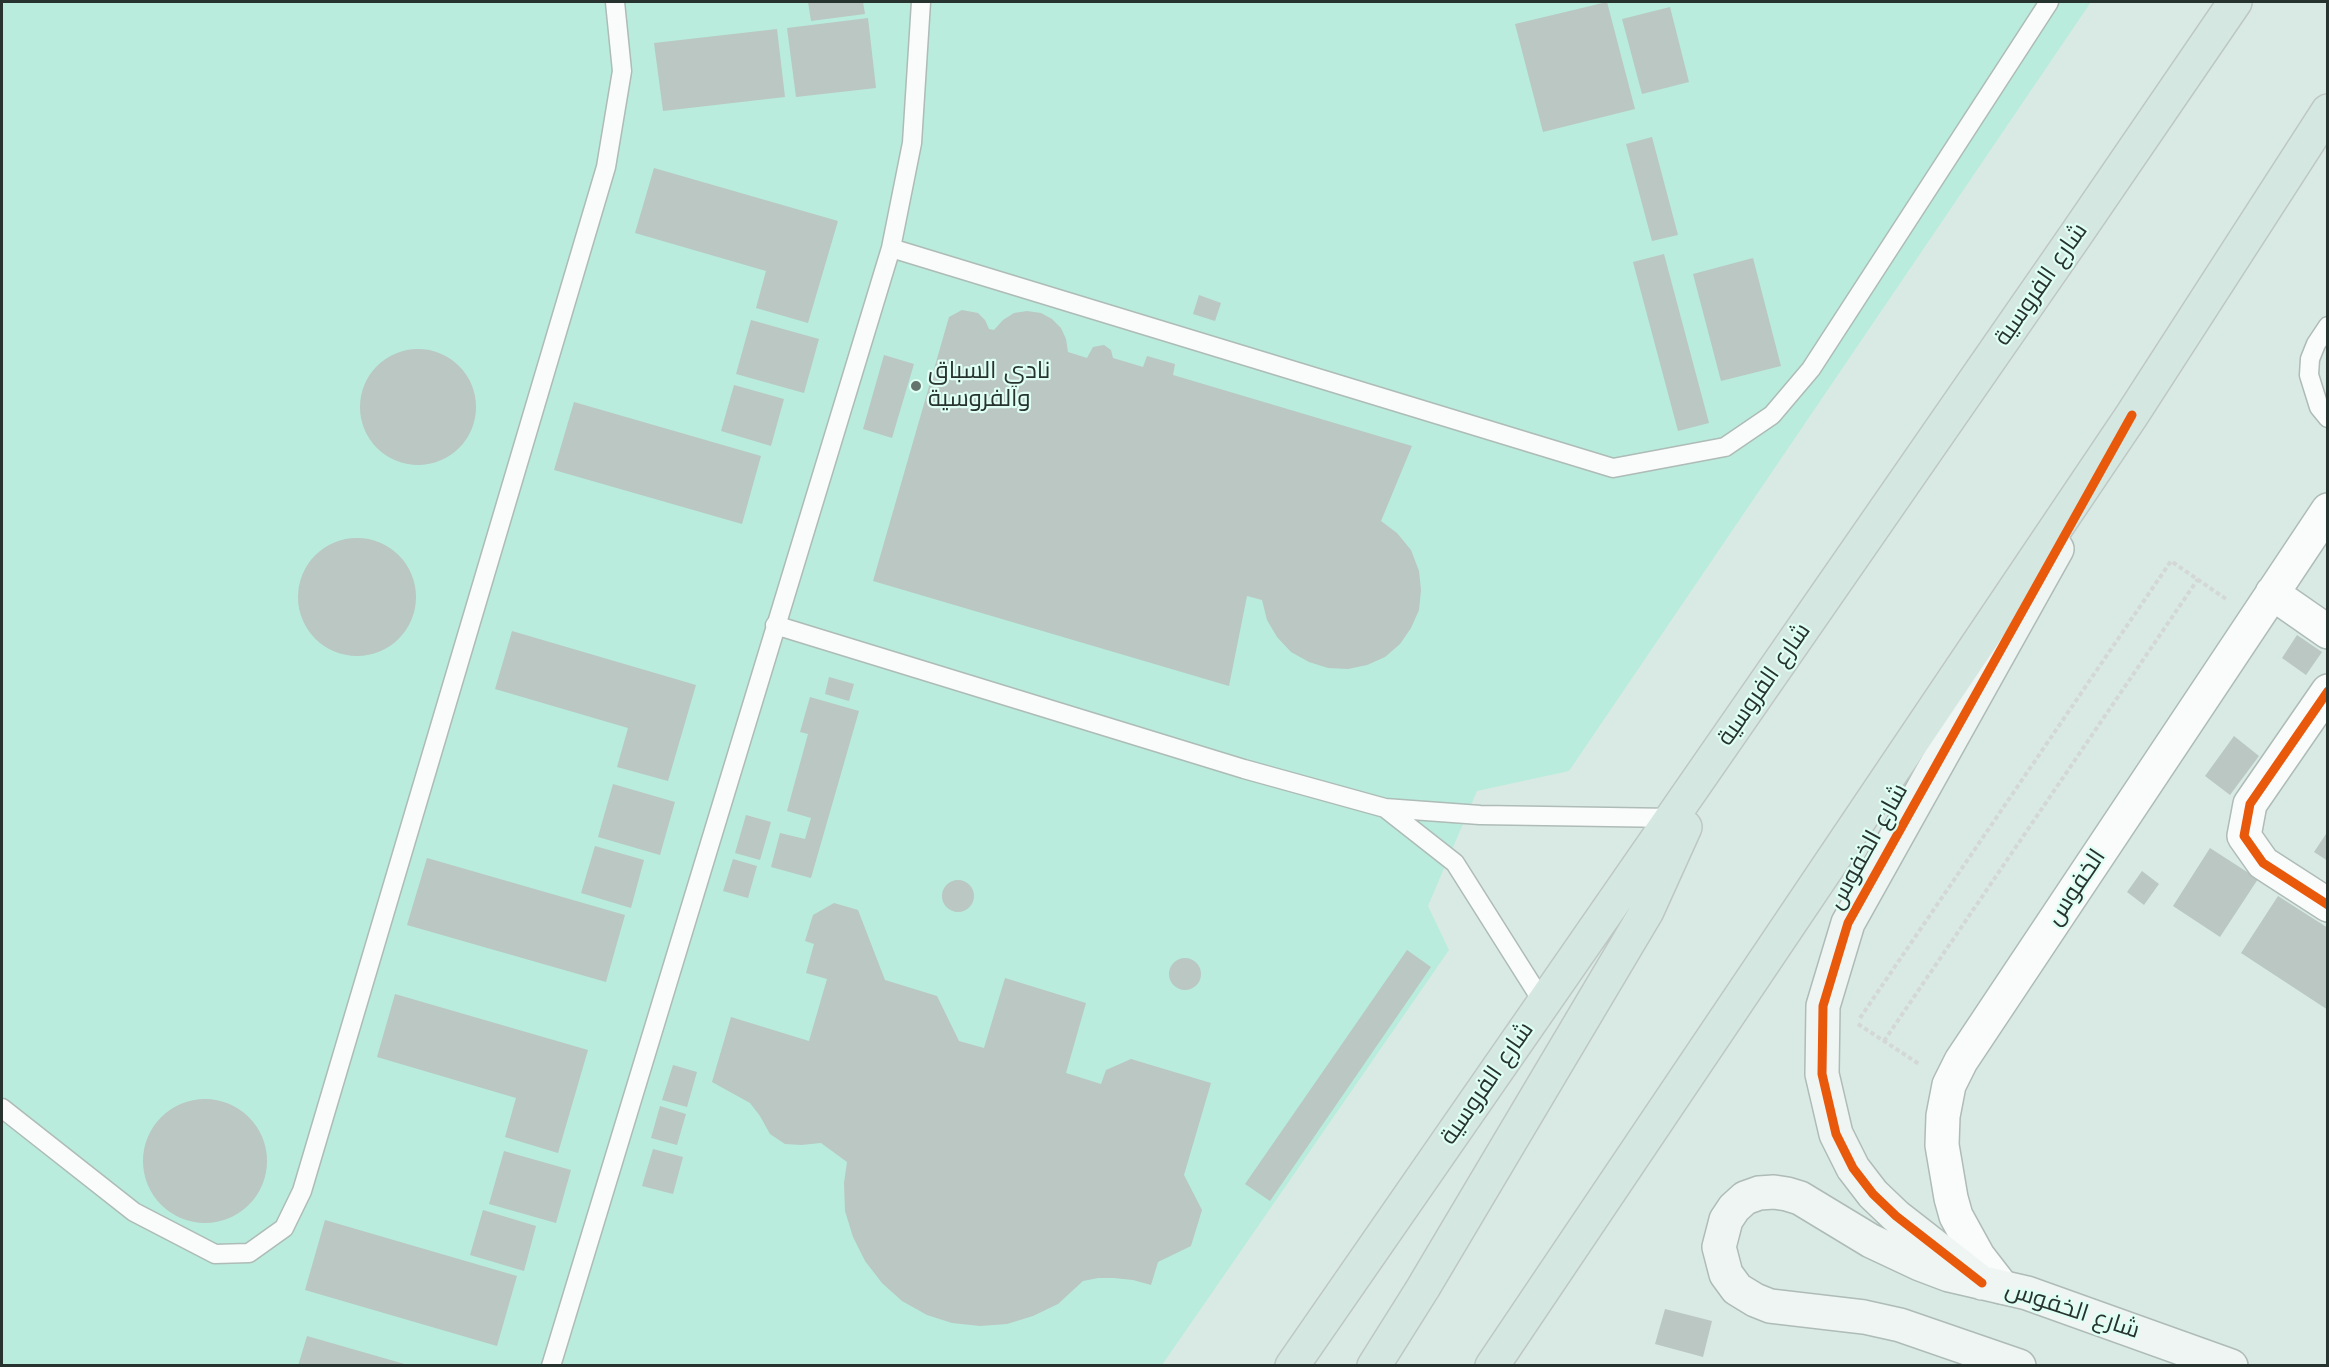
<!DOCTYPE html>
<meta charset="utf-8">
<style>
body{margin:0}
#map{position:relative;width:2329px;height:1367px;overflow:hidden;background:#d9eae4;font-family:Jost,sans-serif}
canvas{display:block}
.frame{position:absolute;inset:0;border:3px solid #27332f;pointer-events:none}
</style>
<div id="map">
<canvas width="2329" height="1367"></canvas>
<div class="frame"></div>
</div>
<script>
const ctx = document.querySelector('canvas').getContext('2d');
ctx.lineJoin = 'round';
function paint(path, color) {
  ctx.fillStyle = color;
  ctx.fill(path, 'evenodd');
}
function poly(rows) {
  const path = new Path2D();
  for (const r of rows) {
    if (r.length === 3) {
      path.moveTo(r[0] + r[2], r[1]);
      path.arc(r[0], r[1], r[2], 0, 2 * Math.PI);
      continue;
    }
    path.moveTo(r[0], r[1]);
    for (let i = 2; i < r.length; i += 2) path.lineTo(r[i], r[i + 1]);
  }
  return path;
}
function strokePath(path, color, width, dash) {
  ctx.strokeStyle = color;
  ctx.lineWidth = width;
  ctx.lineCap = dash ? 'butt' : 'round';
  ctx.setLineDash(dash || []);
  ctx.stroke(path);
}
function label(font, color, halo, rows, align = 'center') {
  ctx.font = font + ' Jost,Cairo,sans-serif';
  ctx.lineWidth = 4.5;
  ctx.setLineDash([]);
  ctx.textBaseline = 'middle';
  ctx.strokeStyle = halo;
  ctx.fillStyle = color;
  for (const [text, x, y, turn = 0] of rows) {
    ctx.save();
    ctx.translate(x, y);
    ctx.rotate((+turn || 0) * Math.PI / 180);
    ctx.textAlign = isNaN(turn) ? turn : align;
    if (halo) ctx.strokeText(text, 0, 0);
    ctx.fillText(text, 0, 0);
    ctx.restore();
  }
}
paint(poly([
 [2,2,2091,2,1569,771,1477,791,1428,906,1449,950,1162,1365,2,1366]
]), '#b9ecdc');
paint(poly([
 [808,2,863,2,865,14,811,21],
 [1607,2,1635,109,1543,132,1515,24],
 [1670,7,1689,82,1642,94,1622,19],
 [868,18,876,88,796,97,787,28],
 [777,29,785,97,663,111,654,43],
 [1652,137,1678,235,1652,241,1626,144],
 [654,168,838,221,808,323,756,308,766,271,635,233],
 [1664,254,1709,423,1678,431,1633,262],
 [1753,258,1781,366,1721,381,1693,274],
 [1199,295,1221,303,1215,321,1193,314],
 [962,310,978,313,985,320,989,329,994,330,1003,320,1014,313,1027,311,1041,313,1052,319,1061,328,1066,339,1068,352,1087,358,1093,347,1104,345,1111,350,1113,358,1143,367,1147,356,1175,364,1173,375,1412,446,1381,521,1397,533,1411,550,1419,571,1421,590,1419,610,1411,628,1400,644,1385,657,1367,665,1348,669,1328,668,1309,662,1291,652,1277,637,1267,620,1262,600,1247,596,1229,686,873,581,949,317],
 [751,320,819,339,804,393,736,374],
 [418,407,58],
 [884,355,914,364,892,438,863,429],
 [734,385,784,399,771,446,721,431],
 [574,402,761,456,742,524,554,470],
 [357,597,59],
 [512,631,696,685,668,781,617,767,628,728,495,689],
 [2297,635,2322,652,2306,675,2282,658],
 [829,677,854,684,849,701,825,694],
 [810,697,859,711,811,878,771,867,780,833,805,839,811,818,787,811,808,734,800,732],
 [2234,736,2259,756,2230,795,2205,776],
 [613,784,675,802,660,855,598,837],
 [746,815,771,822,760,860,735,853],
 [2328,831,2328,861,2314,852],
 [595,846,644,860,631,908,581,893],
 [2210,848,2258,879,2220,937,2173,906],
 [427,858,625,915,606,982,407,925],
 [733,859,757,866,748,898,723,891],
 [2142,871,2159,884,2144,905,2127,892],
 [958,896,16],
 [2278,896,2328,928,2328,1010,2241,953],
 [834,903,858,910,885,980,937,996,959,1041,984,1048,1005,978,1086,1003,1066,1073,1101,1084,1106,1070,1131,1059,1211,1083,1184,1175,1202,1210,1191,1246,1158,1262,1151,1285,1133,1280,1114,1278,1098,1278,1083,1281,1058,1304,1033,1316,1007,1324,980,1326,952,1323,927,1315,902,1301,882,1283,865,1261,853,1237,845,1211,844,1183,847,1162,821,1143,801,1145,785,1144,770,1134,760,1116,750,1103,712,1082,731,1017,809,1041,827,979,806,973,814,944,805,941,813,915],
 [1407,950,1431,967,1270,1201,1245,1184],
 [1185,974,16],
 [395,994,588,1050,558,1153,505,1137,516,1098,377,1057],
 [673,1065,697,1072,687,1107,662,1100],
 [205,1161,62],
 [660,1106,686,1114,677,1145,651,1138],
 [653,1149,683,1157,673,1194,642,1186],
 [504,1151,571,1170,556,1223,489,1204],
 [483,1210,536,1226,524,1271,470,1255],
 [325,1220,517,1276,497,1346,305,1290],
 [1665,1309,1712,1321,1703,1357,1655,1344],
 [307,1336,408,1365,408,1366,298,1366]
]), '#bac7c3');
const lane = poly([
 [891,248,1613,468,1725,447,1772,415,1811,369,2049,2],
 [2328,326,2316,344,2310,359,2309,375,2319,407,2328,418],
 [775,625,1244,769,1385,808,1480,815,1673,818],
 [1385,808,1455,863,1544,1004],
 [2,1108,134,1212,215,1254,249,1253,284,1228,302,1191,606,167,622,71,615,2],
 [551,1366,891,248,912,143,921,2]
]);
const street = poly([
 [2272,593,2328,632],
 [2328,691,2250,804,2244,836,2263,863,2328,905],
 [2002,1287,1978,1256,1956,1216,1951,1198,1942,1145,1943,1116,1949,1085,1961,1061,2328,510]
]);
const secondary = poly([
 [1982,1283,1896,1216,1873,1194,1853,1168,1836,1134,1822,1074,1823,1006,1848,923,2057,549],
 [2019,1366,1900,1325,1864,1317,1770,1306,1755,1300,1737,1289,1726,1274,1719,1247,1726,1220,1734,1208,1745,1198,1759,1193,1774,1192,1787,1194,1800,1198,1871,1241,1920,1264,1949,1275,2027,1293,2231,1366]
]);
const highway = poly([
 [1292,1366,2075,236,2235,2],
 [1374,1366,1423,1288,1647,911,1685,827],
 [1492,1366,2132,415,2328,111]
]);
strokePath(lane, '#aebbb6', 21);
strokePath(street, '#aebbb6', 36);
strokePath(secondary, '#aebbb6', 36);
strokePath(highway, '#bec7c4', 36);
strokePath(poly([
 [1860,1018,2171,561,2226,599],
 [1858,1024,1919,1064],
 [1884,1041,2198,579]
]), '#d3d7d6', 4, [4.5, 3]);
strokePath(lane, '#f9fcfb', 18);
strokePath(street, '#f9fcfb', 33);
strokePath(secondary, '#eef5f3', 33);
strokePath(highway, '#d4e7e1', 33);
strokePath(poly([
 [2328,691,2250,804,2244,836,2263,863,2328,905],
 [1982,1283,1896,1216,1873,1194,1853,1168,1836,1134,1822,1074,1823,1006,1848,923,2132,415]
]), '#e8590c', 9);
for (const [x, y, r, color] of [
 [916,386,6,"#65736e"]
]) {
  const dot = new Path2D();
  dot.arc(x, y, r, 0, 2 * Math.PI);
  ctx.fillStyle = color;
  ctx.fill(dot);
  strokePath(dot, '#dffff4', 2);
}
label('24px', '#27332f', '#dffff4', [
 ["شارع الفروسية",2042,285,-55],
 ["شارع الفروسية",1765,685,-55],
 ["شارع الخفوس",1869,847,-61],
 ["الخفوس",2077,888,-56],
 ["شارع الفروسية",1488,1084,-55],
 ["شارع الخفوس",2072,1311,18]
]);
label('24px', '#27332f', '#dffff4', [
 ["نادي السباق",928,372],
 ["والفروسية",928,400]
], 'left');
</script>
